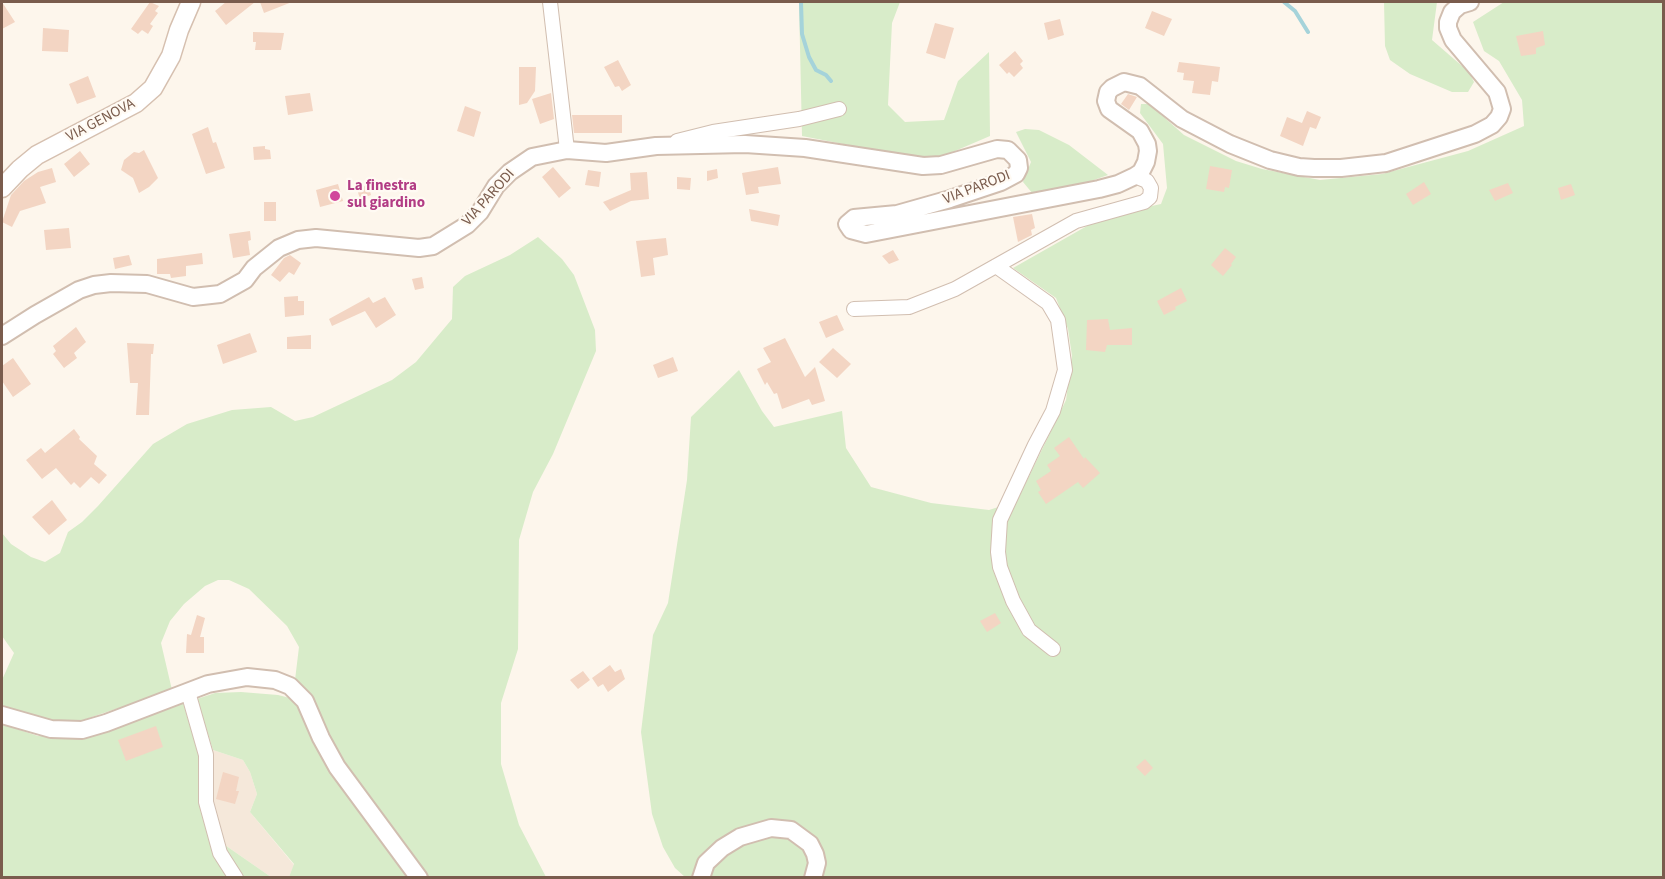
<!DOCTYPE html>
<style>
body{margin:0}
#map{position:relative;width:1665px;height:879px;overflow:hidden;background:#fdf6ec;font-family:"Source Sans 3",sans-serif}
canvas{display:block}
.frame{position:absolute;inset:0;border:3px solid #7a5c4d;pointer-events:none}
</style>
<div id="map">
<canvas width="1665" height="879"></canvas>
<div class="frame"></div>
</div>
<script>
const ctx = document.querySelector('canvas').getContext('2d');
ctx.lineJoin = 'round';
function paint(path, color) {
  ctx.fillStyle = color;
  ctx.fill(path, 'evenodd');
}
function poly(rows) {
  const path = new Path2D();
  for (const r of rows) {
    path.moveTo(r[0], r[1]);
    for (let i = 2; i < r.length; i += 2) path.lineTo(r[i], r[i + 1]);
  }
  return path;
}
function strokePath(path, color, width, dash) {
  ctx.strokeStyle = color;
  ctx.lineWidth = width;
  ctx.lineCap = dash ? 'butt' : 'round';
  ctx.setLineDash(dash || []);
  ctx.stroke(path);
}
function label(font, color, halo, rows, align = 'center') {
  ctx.font = font + ' "Source Sans 3",sans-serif';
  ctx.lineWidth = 4.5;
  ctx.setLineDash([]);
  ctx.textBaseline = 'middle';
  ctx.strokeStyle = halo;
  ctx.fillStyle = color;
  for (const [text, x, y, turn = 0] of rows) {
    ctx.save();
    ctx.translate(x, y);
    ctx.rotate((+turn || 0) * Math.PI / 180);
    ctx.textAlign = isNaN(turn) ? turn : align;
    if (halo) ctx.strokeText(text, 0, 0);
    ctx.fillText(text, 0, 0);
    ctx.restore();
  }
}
paint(poly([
 [197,699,213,750,243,760,250,772,257,794,250,812,294,865,289,877,271,877,209,834,199,756,183,703]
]), '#f5e8da');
paint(poly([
 [799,2,900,2,892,23,888,105,905,122,944,120,958,81,989,52,990,136,941,157,910,157,802,136],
 [1384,2,1437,2,1432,40,1469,72,1474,82,1468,92,1452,92,1410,74,1390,60,1385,46],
 [1504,2,1663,2,1663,877,821,877,825,867,822,849,814,836,804,828,790,822,776,821,759,822,720,839,705,851,691,877,685,877,675,868,663,847,652,814,641,732,653,635,668,603,687,480,691,417,739,370,762,411,774,427,842,411,846,448,871,487,931,503,989,510,1017,501,1066,400,1072,356,1068,329,1056,298,1013,268,1094,222,1124,212,1161,204,1167,188,1163,144,1140,113,1141,104,1149,104,1184,135,1236,161,1262,169,1320,180,1382,174,1468,151,1524,126,1522,100,1499,61,1484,51,1473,22],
 [1025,129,1039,130,1069,145,1108,175,1074,187,1033,194,1023,182,1031,162,1016,132],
 [538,237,562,259,574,275,595,330,596,351,553,454,533,492,519,540,518,649,501,703,501,764,519,825,546,877,428,877,348,769,295,680,299,647,287,626,249,589,229,580,218,580,205,586,184,604,170,621,161,643,172,690,77,722,54,722,23,716,2,706,2,680,14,653,2,636,2,533,11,544,31,557,45,562,60,553,68,532,82,522,98,506,153,444,187,424,232,410,271,407,295,421,313,417,392,380,416,362,452,319,453,287,465,276,510,255],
 [241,692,278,695,294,699,410,877,289,877,294,864,250,812,257,794,250,772,243,760,213,750,197,699,215,693],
 [183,703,199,756,209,834,271,877,2,878,2,724,38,736,82,737,104,733,159,710],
 [771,836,786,836,802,848,808,856,808,868,803,877,709,878,714,866,733,850,744,843]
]), '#d8ecc9');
strokePath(poly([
 [801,2,802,34,809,57,816,70,826,75,831,81],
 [1284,2,1295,11,1308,32]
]), '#a5d3da', 4);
paint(poly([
 [2,2,15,22,2,29],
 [150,2,159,6,155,11,158,13,150,24,153,26,148,34,142,30,138,34,131,29],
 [226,2,255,2,226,25,215,11],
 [260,2,292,2,264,13],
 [1152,11,1172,19,1164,36,1145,28],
 [1060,19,1064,35,1048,40,1044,23],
 [935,23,954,28,945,59,926,53],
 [43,28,69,30,68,52,42,51],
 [1543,31,1545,45,1536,48,1536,54,1521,56,1516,36],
 [253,32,284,33,281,50,255,50,256,42,253,42],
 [1015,51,1023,61,1020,64,1023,68,1014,77,1009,72,1007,74,999,65],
 [618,60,631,85,622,91,619,86,615,87,604,67],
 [1179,62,1220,67,1218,82,1212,81,1210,95,1192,93,1194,81,1183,80,1184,73,1177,72],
 [519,67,536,67,535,91,527,103,519,105],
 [88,76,96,97,77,104,69,84],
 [310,93,313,111,288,115,285,96],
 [551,93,554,119,540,124,532,99],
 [1128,94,1137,97,1129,110,1121,104],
 [465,106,481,112,474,137,457,131],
 [1307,111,1321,117,1316,129,1310,127,1303,146,1280,136,1287,117,1302,123],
 [572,115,622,115,622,133,574,133],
 [208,127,213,143,216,142,225,168,206,174,192,134],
 [265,146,265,149,270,150,271,159,254,160,253,147],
 [144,150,158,178,149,187,139,193,133,178,121,170,124,160,134,152,139,153],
 [80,151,90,164,74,177,64,164],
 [1210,166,1232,170,1229,188,1225,187,1224,192,1206,189],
 [553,167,571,188,559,198,542,177],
 [778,167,781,184,758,187,759,193,746,195,742,173],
 [52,168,56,182,40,187,46,203,20,211,12,227,2,222,11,195,24,181,38,172],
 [717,169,718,178,707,181,707,171],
 [588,170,601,172,599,187,585,185],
 [647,172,649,199,631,201,610,211,603,202,631,190,630,173],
 [677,177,691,178,690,190,677,189],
 [1424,182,1431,194,1413,205,1406,194],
 [1508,183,1513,193,1495,201,1489,190],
 [338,184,343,201,320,207,316,190],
 [1571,184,1575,195,1561,200,1558,188],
 [368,185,371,195,360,199,357,189],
 [264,202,276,202,276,221,264,221],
 [749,209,780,215,778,226,751,221],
 [1032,214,1035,228,1031,230,1032,235,1018,242,1013,217],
 [69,228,71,248,46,250,44,230],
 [250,231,251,240,248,241,250,255,233,258,229,234],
 [666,238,668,255,653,258,655,275,641,277,636,241],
 [1225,248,1236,257,1231,264,1232,265,1223,276,1211,265],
 [893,250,899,260,889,264,882,256],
 [202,253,203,264,186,266,186,276,171,278,170,274,157,274,157,259],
 [129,255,132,265,115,269,113,258],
 [290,255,301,263,294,275,289,272,280,282,271,275,284,258],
 [422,277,424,288,415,290,412,279],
 [1181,288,1187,301,1175,307,1176,309,1164,315,1157,301],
 [298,296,298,301,304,301,304,315,285,317,284,297],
 [369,297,373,303,385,297,396,315,376,328,365,311,332,326,329,319],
 [837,315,844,330,826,338,819,322],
 [1108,319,1110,330,1132,328,1132,345,1107,345,1105,352,1086,350,1087,320],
 [76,327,86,342,74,353,77,358,64,368,53,354,56,351,53,346],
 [250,333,257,352,223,364,217,345],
 [311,335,311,349,287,349,287,337],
 [785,338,805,377,815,367,825,401,812,405,809,399,782,409,777,393,774,394,767,382,765,385,757,369,771,362,763,348],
 [127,343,154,344,153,354,151,354,149,415,136,415,138,383,130,383],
 [833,348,851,364,837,378,819,362],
 [673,357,678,371,658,378,653,365],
 [13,358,31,384,13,397,2,381,2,366],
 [74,429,80,437,79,439,97,456,94,464,107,475,99,484,91,477,80,488,74,482,71,485,56,468,42,479,26,460,41,448,45,453],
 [1069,437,1084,459,1085,457,1100,473,1083,488,1078,482,1046,504,1038,492,1041,490,1036,481,1051,471,1047,465,1060,456,1054,448],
 [52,500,67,520,49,535,32,517],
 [995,613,1001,623,987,632,980,621],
 [197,615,205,618,200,637,204,637,204,653,186,653,187,634,191,635],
 [610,665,615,672,621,669,625,679,608,692,603,684,598,687,592,678],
 [583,671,590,680,578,689,570,680],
 [156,726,163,747,126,761,118,740],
 [1145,759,1153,768,1145,776,1136,767],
 [223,772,239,777,236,791,239,791,235,804,216,799]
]), '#f3d5c3');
const minor = poly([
 [550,2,567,150],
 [677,141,713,132,799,119,839,109],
 [996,266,1048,303,1058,320,1065,370,1053,411,1035,445,1000,520,998,552,1000,567,1013,601,1029,630,1053,649],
 [854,309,909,307,955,289,1076,221,1144,202,1150,197,1151,188,1147,181,1135,176],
 [188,692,206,755,206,802,220,853,236,878]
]);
const tertiary = poly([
 [2,336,35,315,79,290,94,285,111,283,147,284,193,297,220,294,245,280,254,268,279,248,298,240,316,238,419,248,433,246,467,225,480,212,496,186,510,172,532,157,567,150,606,153,656,146,745,144,805,148,923,166,941,165,997,149,1008,150,1018,160,1019,168,1016,174,1001,182,950,199,897,214,854,218,847,224,851,230,866,234,1099,189,1118,184,1135,176,1141,172,1146,162,1148,151,1147,144,1140,131,1109,109,1106,101,1108,92,1112,88,1124,82,1140,86,1182,119,1230,144,1270,160,1299,167,1314,168,1341,168,1386,163,1475,134,1492,125,1499,117,1502,109,1497,92,1453,40,1448,28,1448,22,1452,12,1460,5,1470,2],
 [2,715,51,729,82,730,106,723,208,684,247,677,275,680,290,686,305,701,321,738,337,767,419,878],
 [701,878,706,863,722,848,740,837,771,828,791,830,810,844,815,854,817,863,813,878]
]);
const secondary = poly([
 [2,188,20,169,37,155,136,103,153,88,171,56,179,30,191,2]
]);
strokePath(minor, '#d1beb0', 16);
strokePath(tertiary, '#d1beb0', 20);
strokePath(secondary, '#d6c0b0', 21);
strokePath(minor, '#fff', 14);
strokePath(tertiary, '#fff', 16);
strokePath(secondary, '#fff', 18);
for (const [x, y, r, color] of [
 [335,196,6,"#d1479c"]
]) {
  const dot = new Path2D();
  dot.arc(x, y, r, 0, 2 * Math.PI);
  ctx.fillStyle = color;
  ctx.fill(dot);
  strokePath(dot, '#fffaf3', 2);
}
label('15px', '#7a5c4d', '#fffaf3', [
 ["VIA GENOVA",101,121,-28],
 ["VIA PARODI",977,188,-21],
 ["VIA PARODI",489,198,-48]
]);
label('bold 15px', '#b23c85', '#fffaf3', [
 ["La finestra",347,187],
 ["sul giardino",347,204]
], 'left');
</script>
